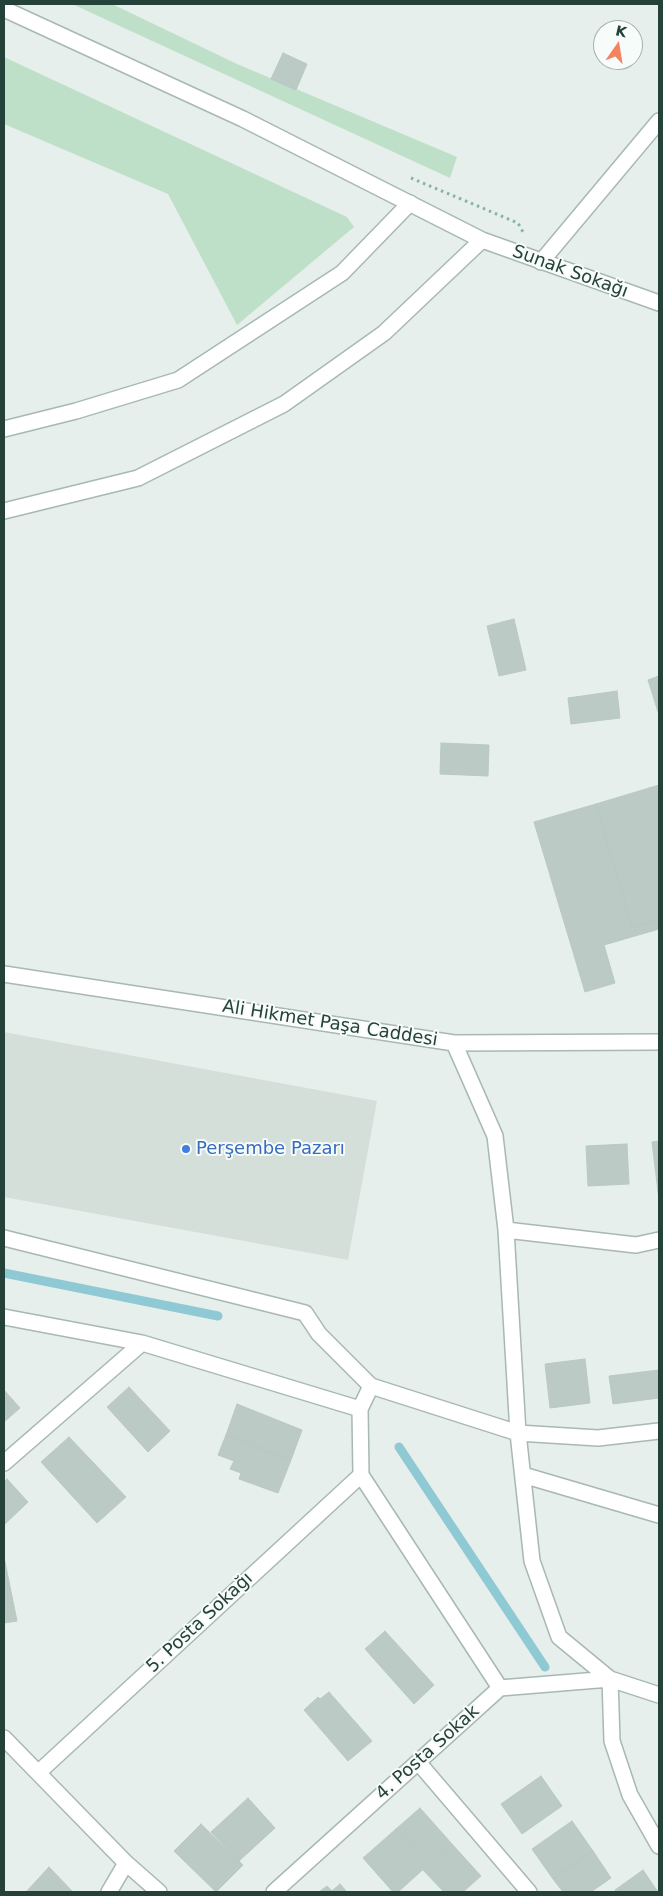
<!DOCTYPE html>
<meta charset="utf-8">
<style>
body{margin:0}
#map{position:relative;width:663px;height:1896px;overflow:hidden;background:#e6efeb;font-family:"DejaVu Sans",sans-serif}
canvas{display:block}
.frame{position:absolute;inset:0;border:5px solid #24423a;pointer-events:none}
.north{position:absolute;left:593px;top:20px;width:50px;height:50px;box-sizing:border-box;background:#f7fbf9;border:1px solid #a3b1ad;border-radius:50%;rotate:13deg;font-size:14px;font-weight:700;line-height:20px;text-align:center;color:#24423a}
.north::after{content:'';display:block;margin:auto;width:18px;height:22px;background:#f4845f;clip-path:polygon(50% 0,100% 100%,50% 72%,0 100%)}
</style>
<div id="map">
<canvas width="663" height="1896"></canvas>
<div class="frame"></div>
<div class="north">K</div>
</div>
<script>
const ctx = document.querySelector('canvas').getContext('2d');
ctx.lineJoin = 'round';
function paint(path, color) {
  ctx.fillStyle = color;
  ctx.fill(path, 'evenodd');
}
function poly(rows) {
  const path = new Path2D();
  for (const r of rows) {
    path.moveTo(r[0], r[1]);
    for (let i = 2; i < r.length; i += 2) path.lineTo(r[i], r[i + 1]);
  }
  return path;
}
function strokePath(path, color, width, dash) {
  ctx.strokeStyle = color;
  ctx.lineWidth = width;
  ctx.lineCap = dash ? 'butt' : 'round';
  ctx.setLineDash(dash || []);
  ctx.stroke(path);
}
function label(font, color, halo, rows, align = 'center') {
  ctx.font = font + ' "DejaVu Sans",sans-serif';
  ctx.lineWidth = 4;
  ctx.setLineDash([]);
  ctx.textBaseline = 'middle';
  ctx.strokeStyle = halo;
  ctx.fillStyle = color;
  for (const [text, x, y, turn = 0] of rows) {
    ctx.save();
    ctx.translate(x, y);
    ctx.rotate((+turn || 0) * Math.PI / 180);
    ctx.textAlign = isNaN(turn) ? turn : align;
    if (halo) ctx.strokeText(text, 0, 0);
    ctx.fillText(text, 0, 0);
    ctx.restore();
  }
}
paint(poly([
 [4,1032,377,1101,348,1260,4,1197]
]), '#d4dfda');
paint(poly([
 [72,4,112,4,237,64,457,157,450,178],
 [4,57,347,217,354,227,237,325,168,194,4,124]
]), '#bfe0c8');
strokePath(poly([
 [4,1273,218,1316],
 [399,1447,545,1667]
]), '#8ec9d4', 9);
const building = poly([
 [283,53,307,64,296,90,271,79,283,53],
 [514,619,526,670,499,676,487,626,514,619],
 [659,676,659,715,648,680,659,676],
 [617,691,620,718,571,724,568,698,617,691],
 [441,743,489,745,488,776,440,774,441,743],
 [659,785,659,919,632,927,596,804,659,785],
 [596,804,632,927,659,919,659,929,604,945,615,983,585,992,534,822,596,804],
 [659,1141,659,1200,652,1142,659,1141],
 [627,1144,629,1184,588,1186,586,1146,627,1144],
 [585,1359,590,1403,550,1408,545,1364,585,1359],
 [659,1370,659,1398,613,1404,609,1376,659,1370],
 [129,1387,170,1431,148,1452,107,1407,129,1387],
 [4,1390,20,1408,4,1422,4,1390],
 [237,1404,302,1430,291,1460,226,1435,237,1404],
 [226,1435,291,1460,278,1493,239,1479,241,1473,230,1469,234,1461,218,1455,226,1435],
 [69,1437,126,1497,97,1523,41,1462,69,1437],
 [7,1479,28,1502,4,1525,4,1482,7,1479],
 [4,1557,17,1621,4,1623,4,1557],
 [385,1631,434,1685,414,1704,365,1649,385,1631],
 [329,1692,372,1741,348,1761,304,1710,318,1697,320,1699,329,1692],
 [541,1776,562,1806,522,1834,501,1804,541,1776],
 [248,1798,275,1828,239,1861,211,1832,248,1798],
 [420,1808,452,1844,428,1865,396,1829,420,1808],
 [572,1821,593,1851,553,1879,532,1849,572,1821],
 [201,1824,243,1865,216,1892,174,1851,201,1824],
 [396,1829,428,1865,398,1892,393,1892,363,1858,396,1829],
 [452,1844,481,1876,463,1892,444,1892,423,1870,452,1844],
 [593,1851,611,1878,591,1892,563,1892,553,1879,593,1851],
 [49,1867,73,1892,26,1892,49,1867],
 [643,1870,658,1892,616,1892,615,1890,643,1870],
 [340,1884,347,1892,319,1892,327,1886,332,1891,340,1884]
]);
paint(building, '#bbcac4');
strokePath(building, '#b8c9c2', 1);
const lane = poly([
 [4,429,76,411,178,380,342,273,410,203]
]);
const street = poly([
 [4,9,243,119,482,240,659,303],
 [541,262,659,121],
 [4,511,138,478,284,404,384,333,482,240],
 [4,974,454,1043,659,1042],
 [454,1043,495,1136,506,1230,518,1433,532,1561,559,1637,610,1679,659,1695],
 [506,1230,636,1245,659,1240],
 [4,1238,305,1313,319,1334,371,1386,518,1433,598,1438,659,1431],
 [4,1317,142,1343,360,1409],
 [371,1386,360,1409,361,1475,500,1688],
 [4,1463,142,1343],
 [523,1475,659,1515],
 [610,1679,612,1741,630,1795,659,1846],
 [4,1738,126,1863,159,1892],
 [418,1762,529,1892],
 [39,1772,361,1475],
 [109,1892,126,1863],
 [274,1892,500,1688,610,1679]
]);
strokePath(lane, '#a8b8b2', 18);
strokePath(street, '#a8b8b2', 18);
strokePath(poly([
 [411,178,518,223,523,232]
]), '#86b3a5', 3, [2.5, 4]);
strokePath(lane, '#fff', 15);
strokePath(street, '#fff', 15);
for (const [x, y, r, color] of [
 [186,1149,5,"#3f7fe0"]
]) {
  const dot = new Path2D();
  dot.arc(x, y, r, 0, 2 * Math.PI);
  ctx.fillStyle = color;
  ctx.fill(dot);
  strokePath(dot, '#f7fbf9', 2);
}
label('18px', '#24423a', '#f7fbf9', [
 ["Sunak Sokağı",570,272,20],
 ["Ali Hikmet Paşa Caddesi",330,1024,9],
 ["5. Posta Sokağı",200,1623,-43],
 ["4. Posta Sokak",428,1753,-42]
]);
label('18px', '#366cbe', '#f7fbf9', [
 ["Perşembe Pazarı",196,1149]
], 'left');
</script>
